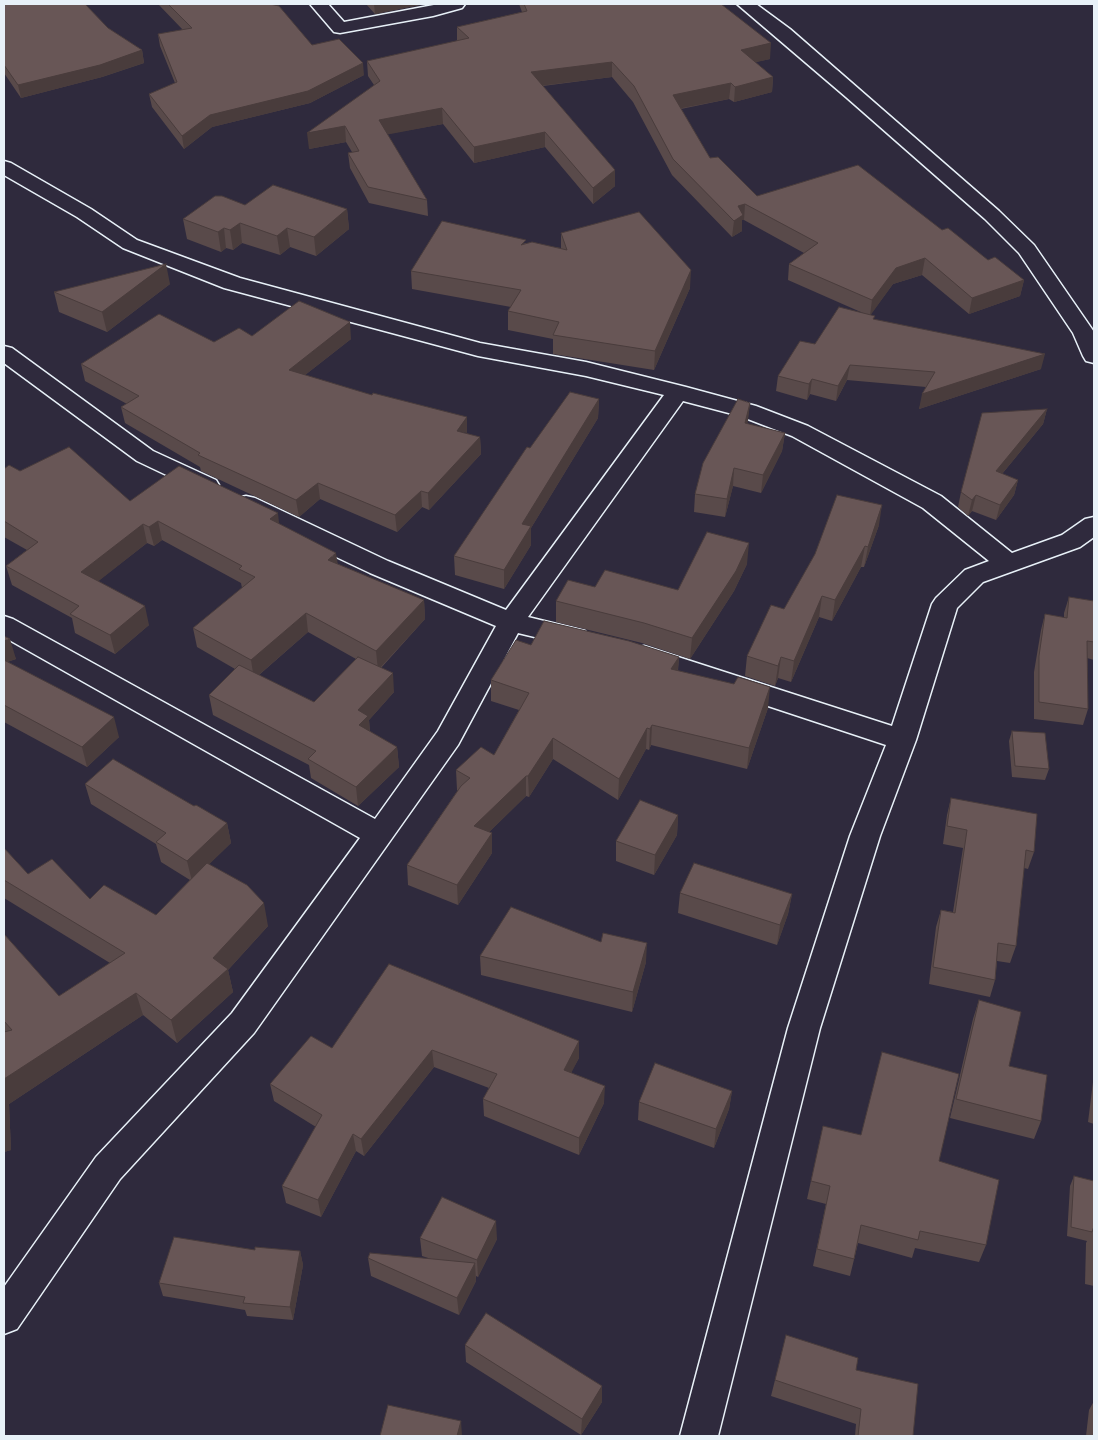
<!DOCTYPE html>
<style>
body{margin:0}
#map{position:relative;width:1098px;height:1440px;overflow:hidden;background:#2f2a3d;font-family:"Comic Neue",sans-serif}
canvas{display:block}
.frame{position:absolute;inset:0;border:5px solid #e8f1f8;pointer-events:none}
</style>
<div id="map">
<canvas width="1098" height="1440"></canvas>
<div class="frame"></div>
</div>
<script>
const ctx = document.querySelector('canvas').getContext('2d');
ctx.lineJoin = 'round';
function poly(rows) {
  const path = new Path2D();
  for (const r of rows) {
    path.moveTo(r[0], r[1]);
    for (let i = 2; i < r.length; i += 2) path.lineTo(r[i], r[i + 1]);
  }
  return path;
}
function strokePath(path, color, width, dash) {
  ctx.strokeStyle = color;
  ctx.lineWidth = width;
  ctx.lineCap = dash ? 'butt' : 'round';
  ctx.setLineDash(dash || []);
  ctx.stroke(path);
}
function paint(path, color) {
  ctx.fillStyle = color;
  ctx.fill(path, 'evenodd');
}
const minor = poly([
 [310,4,328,4,344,22,439,4,465,4,462,8,433,16,340,33,334,32,310,4],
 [737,4,756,4,790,29,999,211,1034,245,1094,332,1094,363,1086,361,1083,356,1073,333,1019,253,985,219,846,97,737,4],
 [4,161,11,163,91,209,137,240,240,278,480,343,586,362,686,387,756,406,808,426,941,496,1012,553,1062,535,1085,519,1094,517,1094,537,1080,547,983,582,957,608,916,740,880,836,820,1028,718,1436,680,1436,788,1028,850,836,886,745,635,662,631,655,635,648,644,646,892,726,932,604,936,598,965,570,989,561,923,508,792,436,740,416,683,401,528,617,585,631,589,638,585,645,576,647,518,633,458,745,254,1033,120,1179,17,1329,4,1334,4,1287,96,1157,232,1013,360,838,4,637,4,616,13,619,375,819,438,731,496,626,370,573,237,510,234,504,237,498,246,496,255,498,388,561,506,610,664,395,586,376,478,356,224,288,123,248,77,217,4,175,4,161],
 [4,346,12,348,153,451,216,480,219,485,216,490,207,493,198,490,137,461,4,363,4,346]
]);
strokePath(minor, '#e8f1f8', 3);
paint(minor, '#2f2a3d');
paint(poly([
 [4,4,108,28,142,50,144,63,102,77,21,98,4,73],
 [158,4,270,4,312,45,364,75,310,103,212,127,184,149,152,107,149,94,175,83,160,46,158,34,183,30],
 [366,4,433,4,419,5,375,14],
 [519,4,721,4,770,59,755,62,773,77,772,92,734,102,729,99,681,109,710,158,757,196,942,230,988,260,1024,280,1020,296,969,314,922,275,893,284,870,315,874,319,1041,369,919,409,926,387,847,380,836,401,810,394,807,400,776,391,778,376,815,344,863,313,788,280,789,264,804,253,744,220,742,220,742,231,732,237,672,175,633,102,612,77,543,86,615,170,615,186,593,204,545,147,474,163,443,124,387,134,427,200,428,216,369,203,350,168,348,153,352,152,346,142,309,149,374,85,368,76,367,61,457,41,457,27,522,12],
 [245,205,347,209,349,229,316,256,290,247,280,255,242,243,233,250,226,248,221,252,187,239,183,219],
 [561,233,690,288,654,370,553,354,553,339,508,330,508,311,511,307,412,289,411,271,526,243,561,248],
 [170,284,107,332,59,312,54,292],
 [252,336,351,339,305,375,467,434,480,437,481,454,429,510,422,507,397,532,320,499,299,517,201,471,200,467,125,423,121,407,127,404,85,381,81,364],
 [599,399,598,418,531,528,531,545,504,589,455,575,454,556,530,448],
 [750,403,747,424,785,433,782,451,761,493,733,486,725,517,694,512,695,494],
 [1047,409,1043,424,1002,474,1018,480,1014,495,996,520,972,511,968,516,958,507,961,492],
 [4,469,20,471,130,501,279,524,338,564,424,600,425,619,381,668,394,692,369,720,370,732,397,747,399,767,358,806,311,778,309,765,213,715,209,695,235,669,197,647,193,628,242,588,241,583,162,540,154,546,147,543,98,581,149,625,115,654,75,633,72,618,12,585,6,566,27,550,4,537],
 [308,632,356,659,314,702,259,675],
 [879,525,864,567,861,567,832,621,819,617,791,682,778,678,775,686,745,676,747,656,784,609],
 [747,564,734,591,690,659,642,643,556,622,556,601,595,587,678,590],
 [1069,597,1094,601,1094,660,1087,658,1088,709,1083,725,1034,719,1034,672,1041,630,1045,614,1064,618,1064,613],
 [4,636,16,659,7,662,119,737,87,767,4,722],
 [531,645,679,657,678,671,768,708,747,769,651,745,649,750,646,749,618,800,553,759,529,797,526,796,489,832,492,833,492,853,458,905,408,885,407,865,458,790,457,790,456,770,494,755,519,710,491,701,491,680],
 [1012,731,1049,769,1045,780,1012,777,1009,741],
 [85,784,194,806,227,823,231,843,209,864,268,926,228,970,233,992,177,1043,143,1015,9,1104,11,1150,4,1152,4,934,59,996,110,963,4,898,4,848,28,874,90,899,156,915,190,880,161,862,156,844,91,804],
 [951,798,1034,852,1028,869,1024,868,1016,946,1010,963,997,961,995,980,990,997,929,984,936,927,941,910,953,912,963,848,943,844,947,815],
 [678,815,677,835,654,875,616,861,616,841],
 [680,893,792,894,788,914,777,945,678,913],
 [480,956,646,962,632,1012,481,975],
 [979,1000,1009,1066,1041,1121,1034,1139,950,1118,973,1019],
 [579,1041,579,1058,571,1072,604,1103,579,1155,484,1116,483,1099,489,1088,434,1067,364,1156,356,1151,321,1217,286,1203,282,1186,316,1127,274,1101,270,1084,332,1048],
 [1094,1079,1094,1124,1088,1122,1093,1082],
 [732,1091,729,1109,714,1148,638,1120,639,1102],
 [823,1126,939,1161,986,1245,979,1262,915,1248,912,1258,858,1243,850,1276,813,1266,826,1204,807,1199],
 [1074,1176,1094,1181,1094,1286,1085,1284,1086,1243,1087,1241,1067,1236,1070,1186],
 [420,1238,497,1239,478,1277,476,1276,476,1281,459,1315,371,1276,368,1258,431,1259,422,1256],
 [255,1250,300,1251,303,1265,293,1320,247,1316,245,1310,163,1296,159,1283],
 [465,1345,602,1402,581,1435,466,1362],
 [856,1370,913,1436,855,1436,856,1424,771,1396,775,1380],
 [1094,1401,1094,1436,1086,1436,1089,1410]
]), '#594a4a');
paint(poly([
 [374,4,419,4,419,5,375,14],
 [771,43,770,59,740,66,741,50],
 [142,50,144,63,102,77,21,98,18,85],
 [612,62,612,77,531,87,531,72],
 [363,63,364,75,310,103,212,127,184,149,182,136,210,115],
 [773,77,772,92,734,102,735,87],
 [731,83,729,99,672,110,673,95],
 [442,108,443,124,380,136,379,120],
 [345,126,346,142,309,149,307,133],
 [545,132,545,147,474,163,474,147],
 [615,170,615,186,593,204,593,188],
 [745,204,744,220,742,220,742,231,732,237,734,221,738,206],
 [347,209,349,229,316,256,314,237],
 [240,223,242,243,233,250,230,230],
 [224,228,226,248,221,252,218,232],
 [287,228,290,247,280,255,277,236],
 [925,258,922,275,893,284,870,316,872,300,896,268],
 [166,264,170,284,107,332,102,312],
 [691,270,690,288,654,370,655,351],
 [1024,280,1020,296,969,314,972,298],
 [350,322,351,339,291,386,289,370],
 [1045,354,1041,369,919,409,922,394],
 [850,365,847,380,836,401,838,386],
 [812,379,810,394,807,400,809,384],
 [599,399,598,418,531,528,531,545,504,589,504,570,522,524],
 [750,403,748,421,743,441,745,423],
 [1047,409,1043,424,992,486,996,471],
 [467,417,467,433,457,431],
 [785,433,782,451,761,493,763,475],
 [480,437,481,454,429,510,428,493],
 [734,468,733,486,725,517,727,499],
 [1018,480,1014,495,996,520,1000,505],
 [318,483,320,499,299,517,296,500],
 [421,491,422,507,397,532,395,515],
 [976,495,972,511,968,516,972,500],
 [882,505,879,525,864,567,868,547],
 [278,513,280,532,270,519],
 [158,521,162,540,154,546,149,527],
 [143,524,147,543,86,591,81,572],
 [749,543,747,564,734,591,690,659,692,638],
 [865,546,861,567,832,621,835,600],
 [336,553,339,572,328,560],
 [822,596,819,617,791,682,794,661],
 [424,600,425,619,378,670,376,651],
 [145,606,149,625,115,654,110,635],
 [306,613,308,632,254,679,251,660],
 [10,639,16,659,4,663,4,641],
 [679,657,677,678,671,669],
 [781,657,778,678,775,686,778,666],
 [393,673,394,692,369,720,370,736,361,744,358,710],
 [770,687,768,708,747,769,749,748],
 [114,717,119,737,87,767,82,747],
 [652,725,651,745,649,750,650,729],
 [647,728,646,749,618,800,619,779],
 [553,738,553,759,529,797,528,776],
 [397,747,399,767,358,806,356,787],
 [526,776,526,796,475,846,474,826],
 [678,815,677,835,654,875,655,855],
 [227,823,231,843,192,881,187,861],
 [492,833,492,853,458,905,457,885],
 [792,894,788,914,777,945,780,925],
 [264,903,268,926,228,970,233,992,177,1043,171,1020,213,958],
 [647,943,646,962,632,1012,633,992],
 [136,993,143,1015,9,1104,11,1150,4,1152,4,1079],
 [579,1041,579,1058,564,1087,564,1070],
 [432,1050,434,1067,364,1156,361,1139],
 [605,1086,604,1103,579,1155,579,1138],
 [732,1091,729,1109,714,1148,716,1129],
 [353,1134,356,1151,321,1217,318,1200],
 [496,1221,497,1239,478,1277,477,1260],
 [300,1251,303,1265,293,1320,290,1307],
 [475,1263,476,1281,459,1315,457,1298],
 [602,1386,602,1402,581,1435,582,1419],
 [461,1421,462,1436,457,1436]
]), '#493c3c');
const building = poly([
 [4,4,85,4,108,28,142,50,100,65,18,85,4,65,4,4],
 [168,4,270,4,279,6,312,45,339,39,363,63,308,91,210,115,182,136,149,94,177,82,158,34,192,28,168,4],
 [524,4,721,4,771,43,741,50,773,77,735,87,731,83,673,95,710,158,718,157,757,196,858,165,942,230,948,228,988,260,995,257,1024,280,972,298,925,258,896,268,872,300,789,264,818,243,745,204,738,206,743,215,734,221,673,159,634,86,612,62,531,72,615,170,593,188,545,132,474,147,442,108,379,120,427,200,368,187,348,153,359,151,345,126,307,133,380,81,367,61,469,38,457,27,527,11,524,4],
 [273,185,347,209,314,237,287,228,277,236,240,223,230,230,224,228,218,232,183,219,215,196,222,196,245,205,273,185],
 [639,212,691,270,655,351,553,335,559,322,508,311,521,290,411,271,442,221,526,240,521,245,532,242,567,250,561,233,639,212],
 [166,264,102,312,54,292,166,264],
 [299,301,350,322,289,370,372,395,373,393,467,417,457,431,480,437,428,493,421,491,395,515,318,483,296,500,198,455,200,453,121,407,139,396,81,364,159,314,214,342,239,328,252,336,299,301],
 [839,307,875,316,873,319,1045,354,922,394,935,372,850,365,838,386,812,379,809,384,778,376,800,341,815,344,839,307],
 [570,392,599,399,522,524,531,526,504,570,454,556,527,447,530,448,570,392],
 [738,399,750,403,745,423,785,433,763,475,734,468,727,499,695,494,703,463,738,399],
 [1047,409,996,471,1018,480,1000,505,976,495,972,500,961,492,982,413,1047,409],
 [69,447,130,501,179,466,278,513,270,519,336,553,328,560,424,600,376,651,306,613,251,660,193,628,255,577,239,569,242,566,158,521,149,527,143,524,81,572,145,606,110,635,70,614,79,606,6,566,38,542,4,521,4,469,9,465,20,471,69,447],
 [837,495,882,505,868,547,865,546,835,600,822,596,794,661,781,657,778,666,747,656,771,605,784,609,815,554,837,495],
 [707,532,749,543,736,571,692,638,644,623,556,601,568,580,595,587,605,570,678,590,707,532],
 [1069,597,1094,601,1094,642,1087,641,1088,709,1039,702,1039,656,1045,614,1067,618,1069,597],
 [544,621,629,641,679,657,671,669,734,684,738,677,770,687,749,748,652,725,650,729,647,728,619,779,553,738,528,776,526,776,474,826,492,833,457,885,407,865,461,786,470,778,456,770,481,747,494,755,529,693,491,680,516,640,531,645,544,621],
 [4,636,10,639,4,641,4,636],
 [358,657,393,673,358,710,368,716,359,725,397,747,356,787,308,759,316,751,209,695,239,665,314,702,358,657],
 [4,660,114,717,82,747,4,705,4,660],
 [1012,731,1045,733,1049,769,1015,766,1012,731],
 [113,759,194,806,196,805,227,823,187,861,156,842,166,833,85,784,113,759],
 [951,798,1037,814,1034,852,1026,850,1016,946,998,943,995,980,933,967,941,910,955,913,967,830,947,826,951,798],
 [640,800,678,815,655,855,616,841,640,800],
 [4,848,28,874,52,859,90,899,104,885,156,915,207,863,247,885,264,903,213,958,228,969,171,1020,136,993,4,1079,4,1032,12,1030,4,1021,4,934,59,996,125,953,4,880,4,848],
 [694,863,792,894,780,925,680,893,694,863],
 [511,907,601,942,603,933,647,943,633,992,480,956,511,907],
 [389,964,579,1041,564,1070,605,1086,579,1138,483,1099,497,1074,432,1050,361,1139,353,1134,318,1200,282,1186,322,1115,270,1084,311,1036,332,1048,389,964],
 [979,1000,1021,1012,1009,1066,1047,1075,1041,1121,956,1099,979,1000],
 [882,1052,959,1074,939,1161,999,1180,986,1245,920,1231,918,1240,861,1225,854,1259,817,1249,830,1186,811,1181,823,1126,861,1135,882,1052],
 [655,1063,732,1091,716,1129,639,1102,655,1063],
 [1074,1176,1094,1181,1094,1226,1092,1232,1071,1227,1074,1176],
 [442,1197,496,1221,477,1260,420,1238,442,1197],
 [174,1237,255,1250,255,1247,300,1251,290,1307,243,1303,245,1297,159,1283,174,1237],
 [370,1253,475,1263,457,1298,368,1258,370,1253],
 [486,1313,602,1386,582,1419,465,1345,486,1313],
 [786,1335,858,1358,856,1370,918,1384,913,1436,858,1436,861,1409,775,1380,786,1335],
 [388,1405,461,1421,457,1436,380,1436,388,1405]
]);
paint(building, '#685656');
strokePath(building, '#493c3c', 1);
</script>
